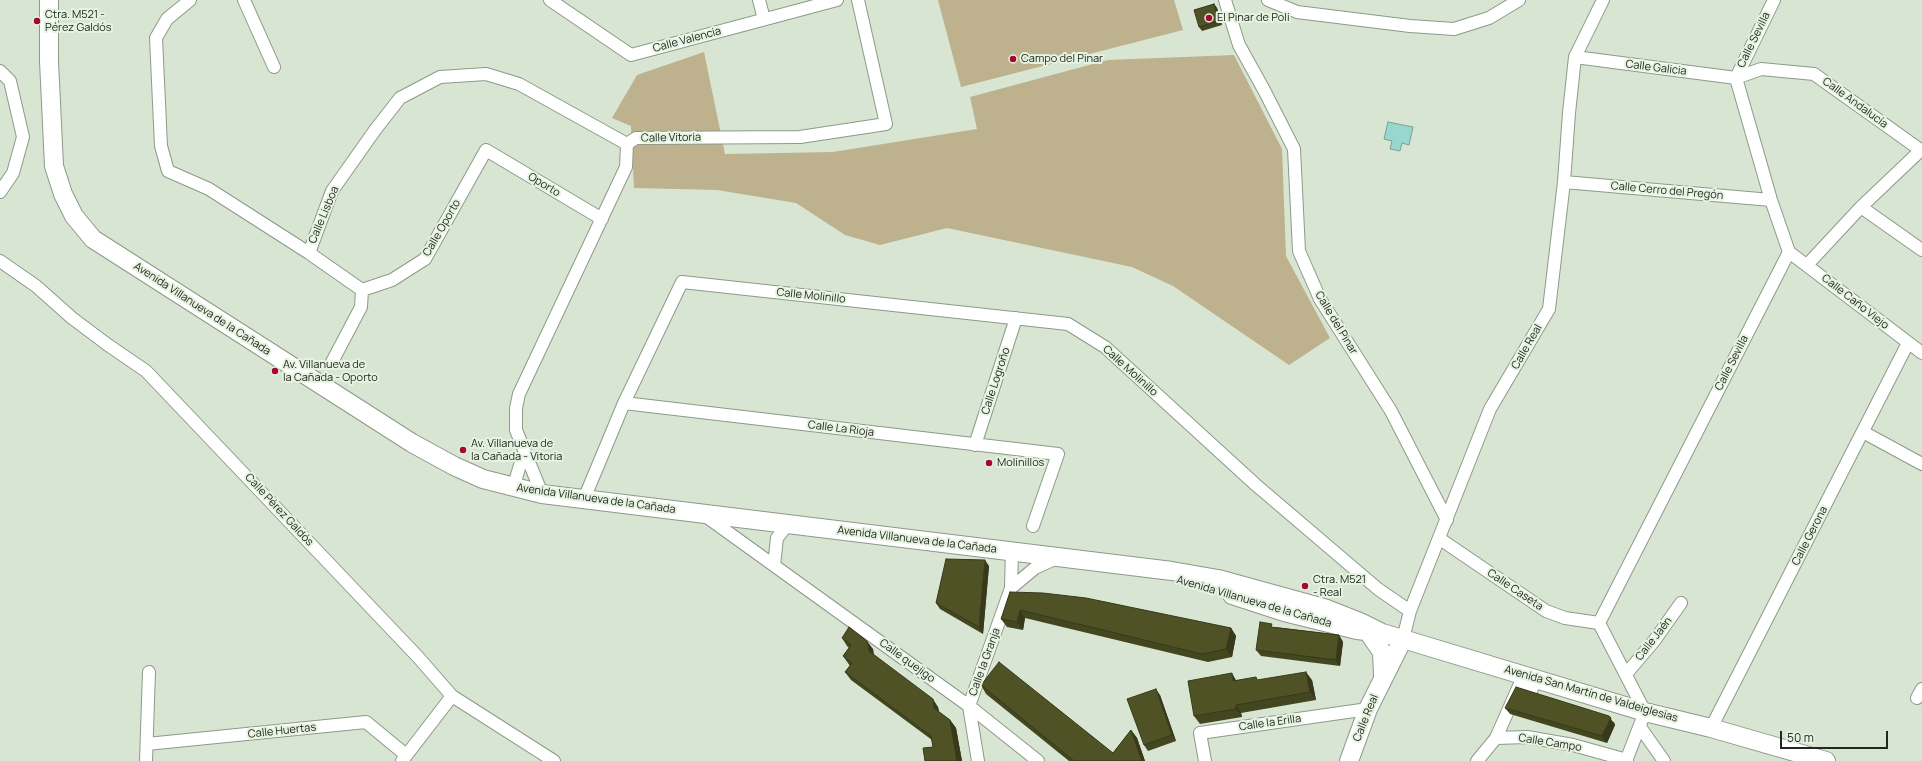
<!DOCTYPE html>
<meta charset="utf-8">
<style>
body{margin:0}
#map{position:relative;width:1922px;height:761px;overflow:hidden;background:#d8e5d3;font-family:Manrope,sans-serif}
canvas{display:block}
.scale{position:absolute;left:1780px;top:731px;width:108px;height:18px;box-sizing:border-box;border:2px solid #222620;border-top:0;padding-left:5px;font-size:12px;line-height:14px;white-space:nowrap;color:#222620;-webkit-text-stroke:3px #e5f3e0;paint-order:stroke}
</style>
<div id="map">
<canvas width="1922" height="761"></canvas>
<div class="scale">50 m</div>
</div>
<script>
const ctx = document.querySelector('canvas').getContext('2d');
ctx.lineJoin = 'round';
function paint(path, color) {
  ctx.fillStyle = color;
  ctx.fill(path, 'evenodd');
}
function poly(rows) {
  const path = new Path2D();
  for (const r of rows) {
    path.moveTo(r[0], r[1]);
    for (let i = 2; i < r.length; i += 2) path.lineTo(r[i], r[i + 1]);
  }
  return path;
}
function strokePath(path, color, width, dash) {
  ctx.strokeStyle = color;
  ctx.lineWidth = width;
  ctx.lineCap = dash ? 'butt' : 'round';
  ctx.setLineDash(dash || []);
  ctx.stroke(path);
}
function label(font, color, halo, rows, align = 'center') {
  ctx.font = font + ' Manrope,sans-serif';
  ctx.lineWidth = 4;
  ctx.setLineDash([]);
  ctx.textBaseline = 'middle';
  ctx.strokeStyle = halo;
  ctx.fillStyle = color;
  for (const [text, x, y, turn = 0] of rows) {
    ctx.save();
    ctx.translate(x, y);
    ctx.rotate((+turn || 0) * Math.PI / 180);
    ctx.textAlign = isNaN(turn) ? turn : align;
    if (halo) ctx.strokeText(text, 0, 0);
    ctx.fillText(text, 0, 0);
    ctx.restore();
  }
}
paint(poly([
 [938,0,1174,0,1183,30,961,87],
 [704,52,725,154,833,152,977,129,970,97,1108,60,1234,55,1282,149,1286,256,1330,338,1289,365,1173,286,1132,267,947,228,880,245,845,235,796,203,717,190,634,188,631,126,612,118,637,75]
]), '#beb18d');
const water = poly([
 [1388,122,1413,127,1409,145,1402,143,1400,151,1390,149,1392,141,1384,139,1388,122]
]);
paint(water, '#98d7cd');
strokePath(water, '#75a299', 1);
const street = poly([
 [190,0,167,19,156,38,161,146,168,171,209,189,309,253,362,290],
 [244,0,274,67],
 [550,0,631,55,837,0],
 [759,0,764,19],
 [1225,0,1239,45,1264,90,1294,149,1299,251,1320,299,1391,411,1447,520],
 [1268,0,1297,12,1410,26,1454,29,1489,18,1519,0],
 [1575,57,1736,78,1761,69,1814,74,1922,151],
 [0,71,10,81,23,137,13,173,0,192],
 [1564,182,1771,200],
 [1861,207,1922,250],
 [1789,252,1922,353],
 [309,253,332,191,375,130,400,98,440,77,486,74,519,84,627,144],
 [0,261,36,286,72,318,108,345,146,371,418,657,452,696,554,761],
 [1807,265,1861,207,1921,150],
 [332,362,361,307,362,290,392,280,425,259,486,150,602,219],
 [624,403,1058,454,1033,526],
 [1863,432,1922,464],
 [975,445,1016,318],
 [513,488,524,452],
 [542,494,516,430,516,408,519,394,626,167,627,144,636,138,800,137,886,124,858,0],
 [584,499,624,403,682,282,1068,324,1105,347,1256,485,1378,589,1410,611],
 [704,515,969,706,1038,761],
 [1440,539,1546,611,1565,618,1599,623],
 [774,565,777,538,788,524],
 [1011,588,1035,568,1057,558],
 [1403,639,1410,611,1490,409,1549,309,1564,182,1569,113,1575,57,1603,0],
 [1626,674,1654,641,1681,603],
 [1917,698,1922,689],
 [1640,727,1664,761],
 [1711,728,1908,343],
 [1496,738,1519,686,1532,689,1535,678],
 [147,744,366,722,406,755],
 [146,761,149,672],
 [402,761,452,696],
 [978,761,969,706,1011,588,1012,551],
 [1205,761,1200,733,1368,709],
 [1477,761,1496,738,1527,737,1573,745,1627,760],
 [1626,761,1645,712,1599,623,1789,252,1771,200,1736,78,1774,0]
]);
const secondary = poly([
 [49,0,49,61,54,166,63,194,74,216,93,239,412,443,454,466,483,479,542,494,1172,571,1218,579,1327,609,1360,622,1382,633],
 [1232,595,1284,612,1357,630,1382,633,1403,639,1645,712,1711,728,1826,761],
 [1368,632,1382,652,1383,675],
 [1349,761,1368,709,1403,639]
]);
strokePath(street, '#8d9a88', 14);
strokePath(secondary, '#8d9a88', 20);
strokePath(street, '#fff', 12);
strokePath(secondary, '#fff', 18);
paint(poly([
 [1214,4,1217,8,1222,25,1202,31,1199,27],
 [989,566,983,634,940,609,936,603],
 [1010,592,1231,628,1236,636,1232,657,1208,662,1025,618,1023,630,1007,627,1001,619],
 [1274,627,1339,635,1343,642,1340,666,1261,656,1256,650],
 [842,638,873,649,874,655,938,707,939,712,950,720,956,728,962,761,925,761,933,747,932,740,851,680,845,672,850,666,843,656,849,648,847,646],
 [1236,680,1312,680,1316,700,1241,713,1242,717,1200,724,1194,716],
 [981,685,1113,753,1131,730,1137,738,1145,761,1069,761,986,694],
 [1160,695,1176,741,1148,751,1144,745],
 [1505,708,1614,722,1615,725,1607,743,1510,714]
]), '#434720');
paint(poly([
 [1214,4,1217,8,1222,25,1219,21],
 [985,560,989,566,983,634,979,627],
 [1020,610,1025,618,1023,630,1017,622],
 [1231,628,1236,636,1232,657,1226,649],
 [1339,635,1343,642,1340,666,1336,660],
 [867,641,873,649,874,660,869,651],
 [1306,672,1312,680,1316,700,1310,692],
 [1232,673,1237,682,1233,681],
 [1156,689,1160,695,1176,741,1172,735],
 [933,699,938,707,940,716,934,708],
 [1236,705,1241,713,1242,717,1236,709],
 [1609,716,1615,725,1607,743,1602,736],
 [950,720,956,728,962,761,957,761],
 [1131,730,1137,738,1145,761,1142,761]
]), '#37391a');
const building = poly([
 [1214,4,1219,21,1199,27,1194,10,1214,4],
 [946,559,985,560,979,627,936,603,946,559],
 [1010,592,1043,593,1086,598,1231,628,1226,649,1202,654,1020,610,1017,622,1001,619,1010,592],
 [1260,622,1272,624,1271,627,1339,635,1336,660,1256,650,1260,622],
 [849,627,867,641,869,651,933,699,934,708,950,720,957,761,925,761,923,748,933,747,931,736,845,672,852,663,843,656,851,645,842,638,849,627],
 [999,662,1113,753,1131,730,1142,761,1074,761,981,685,999,662],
 [1306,672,1310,692,1236,705,1236,709,1194,716,1188,681,1232,673,1233,681,1256,677,1257,680,1306,672],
 [1516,687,1609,716,1611,718,1602,736,1505,708,1516,687],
 [1156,689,1172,735,1144,745,1127,699,1156,689]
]);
paint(building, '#4e5225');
strokePath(building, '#37391a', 1);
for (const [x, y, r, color] of [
 [1209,18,4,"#a4072f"],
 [37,21,4,"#a4072f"],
 [1013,59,4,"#a4072f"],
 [275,371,4,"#a4072f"],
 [463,450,4,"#a4072f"],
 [989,463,4,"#a4072f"],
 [1305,586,4,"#a4072f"]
]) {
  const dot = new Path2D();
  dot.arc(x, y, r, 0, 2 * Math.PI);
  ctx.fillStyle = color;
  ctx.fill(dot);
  strokePath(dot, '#e5f3e0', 1.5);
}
label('11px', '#222620', '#e5f3e0', [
 ["Ctra. M521 -",45,15],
 ["Pérez Galdós",45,28],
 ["El Pinar de Poli",1217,18],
 ["Campo del Pinar",1021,59],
 ["Av. Villanueva de",283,365],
 ["la Cañada - Oporto",283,378],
 ["Av. Villanueva de",471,444],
 ["la Cañada - Vitoria",471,457],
 ["Molinillos",997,463],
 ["Ctra. M521",1313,580],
 ["- Real",1313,593]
], 'left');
label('11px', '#222620', '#e5f3e0', [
 ["Calle Valencia",687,40,-15],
 ["Calle Sevilla",1754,40,-64],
 ["Calle Galicia",1656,68,7],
 ["Calle Andalucía",1855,103,36],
 ["Calle Vitoria",671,138,-1],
 ["Oporto",544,185,31],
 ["Calle Cerro del Pregón",1667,191,5],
 ["Calle Lisboa",324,215,-67],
 ["Calle Oporto",442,228,-60],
 ["Calle Molinillo",811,296,6],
 ["Calle Caño Viejo",1855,302,38],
 ["Avenida Villanueva de la Cañada",202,309,33],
 ["Calle del Pinar",1336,323,59],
 ["Calle Real",1527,347,-60],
 ["Calle Sevilla",1732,363,-63],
 ["Calle Molinillo",1130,371,42],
 ["Calle Logroño",996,381,-72],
 ["Calle La Rioja",841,429,7],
 ["Avenida Villanueva de la Cañada",596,499,8],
 ["Calle Pérez Galdós",279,510,47],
 ["Calle Gerona",1810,536,-63],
 ["Avenida Villanueva de la Cañada",917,540,7],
 ["Calle Caseta",1515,590,34],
 ["Avenida Villanueva de la Cañada",1254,602,16],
 ["Calle Jaén",1654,639,-52],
 ["Calle quejigo",907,661,36],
 ["Calle la Granja",985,662,-70],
 ["Avenida San Martín de Valdeiglesias",1591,694,16],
 ["Calle Real",1366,718,-68],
 ["Calle la Erilla",1270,723,-8],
 ["Calle Huertas",282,731,-6],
 ["Calle Campo",1550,743,9]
]);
</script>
